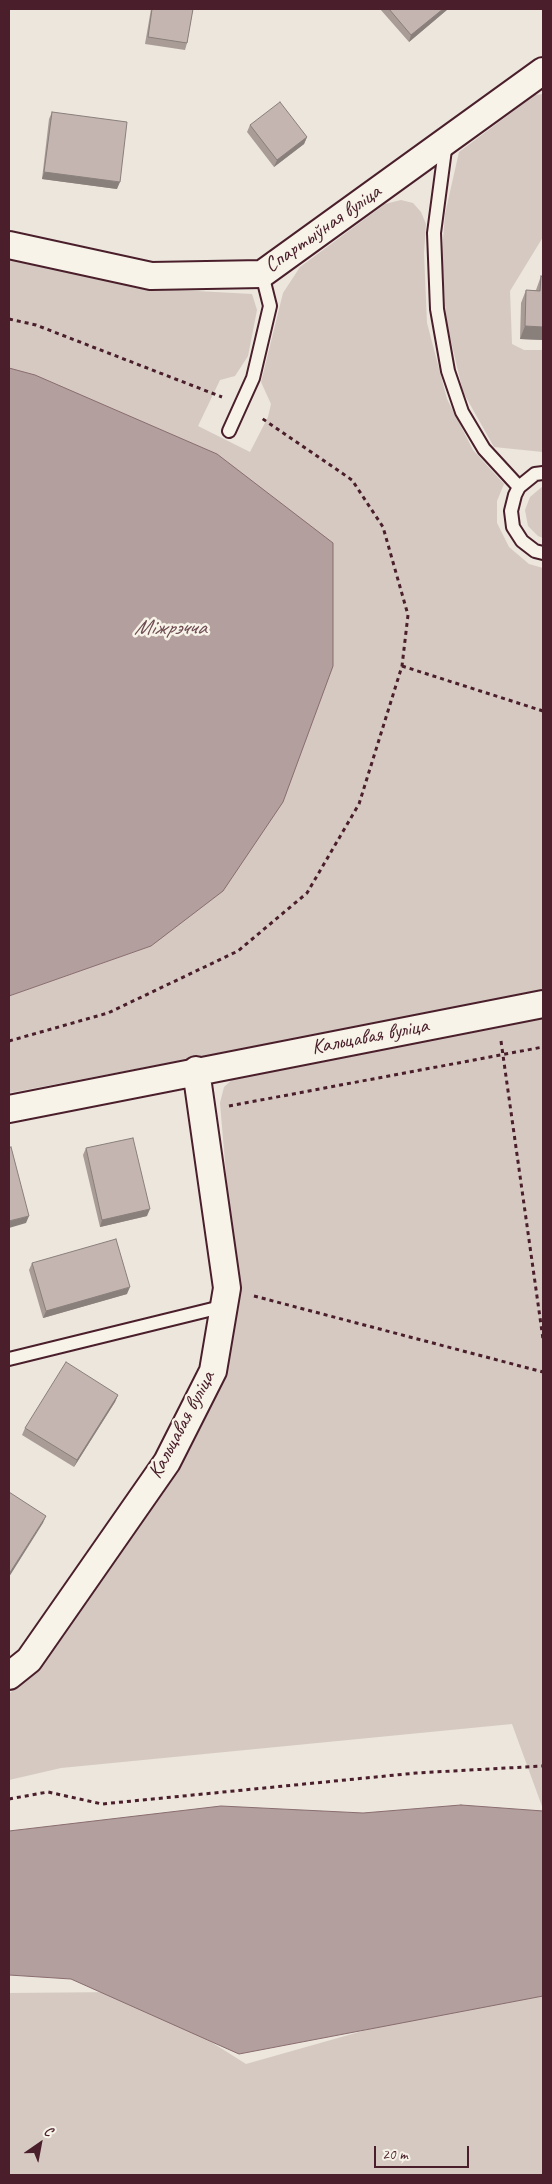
<!DOCTYPE html>
<meta charset="utf-8">
<style>
body{margin:0}
#map{position:relative;width:552px;height:2184px;overflow:hidden;background:#ece6dd;font-family:Caveat,sans-serif}
canvas{display:block}
.frame{position:absolute;inset:0;border:10px solid #4a1f2b;pointer-events:none}
.north{position:absolute;left:15px;top:2119px;width:50px;height:50px;-webkit-text-stroke:4px #f7f3e8;paint-order:stroke;rotate:33deg;font-size:14px;font-weight:700;line-height:20px;text-align:center;color:#4a1f2b}
.north::after{content:'';display:block;margin:auto;width:18px;height:22px;background:#4a1f2b;clip-path:polygon(50% 0,100% 100%,50% 72%,0 100%)}
.scale{position:absolute;left:374px;top:2146px;width:95px;height:22px;box-sizing:border-box;border:2px solid #4a1f2b;border-top:0;padding-left:6px;font-size:15px;line-height:18px;white-space:nowrap;color:#4a1f2b;-webkit-text-stroke:4px #f7f3e8;paint-order:stroke}
</style>
<div id="map">
<canvas width="552" height="2184"></canvas>
<div class="frame"></div>
<div class="north">С</div>
<div class="scale">20 m</div>
</div>
<script>
const ctx = document.querySelector('canvas').getContext('2d');
ctx.lineJoin = 'round';
function paint(path, color) {
  ctx.fillStyle = color;
  ctx.fill(path, 'evenodd');
}
function poly(rows) {
  const path = new Path2D();
  for (const r of rows) {
    path.moveTo(r[0], r[1]);
    for (let i = 2; i < r.length; i += 2) path.lineTo(r[i], r[i + 1]);
  }
  return path;
}
function strokePath(path, color, width, dash) {
  ctx.strokeStyle = color;
  ctx.lineWidth = width;
  ctx.lineCap = dash ? 'butt' : 'round';
  ctx.setLineDash(dash || []);
  ctx.stroke(path);
}
function label(font, color, halo, rows, align = 'center') {
  ctx.font = font + ' Caveat,sans-serif';
  ctx.lineWidth = 5;
  ctx.setLineDash([]);
  ctx.textBaseline = 'middle';
  ctx.strokeStyle = halo;
  ctx.fillStyle = color;
  for (const [text, x, y, turn = 0] of rows) {
    ctx.save();
    ctx.translate(x, y);
    ctx.rotate((+turn || 0) * Math.PI / 180);
    ctx.textAlign = isNaN(turn) ? turn : align;
    if (halo) ctx.strokeText(text, 0, 0);
    ctx.fillText(text, 0, 0);
    ctx.restore();
  }
}
paint(poly([
 [543,94,543,237,510,291,512,344,524,350,543,350,543,452,494,447,463,392,446,320,442,253,445,214,459,152,535,95],
 [401,200,413,203,421,212,426,224,424,253,427,323,447,399,473,450,504,484,497,501,497,523,509,547,529,564,543,568,543,992,9,1093,9,996,151,946,9,440,9,259,140,288,252,294,257,310,248,356,235,376,220,380,198,426,250,452,268,417,271,404,261,382,283,293,300,267,385,204],
 [543,486,543,538,538,536,528,526,525,510,530,497],
 [543,1015,543,1809,512,1724,61,1768,9,1780,9,1694,37,1666,174,1467,236,1291,220,1103,224,1087,237,1075],
 [543,1980,543,2175,9,2175,9,1993,120,1992,159,2009,246,2064]
]), '#d5c9c2');
const water = poly([
 [9,368,35,375,217,454,333,543,333,666,283,802,223,891,151,946,9,996,9,368],
 [461,1805,543,1811,543,1996,239,2054,71,1979,9,1975,9,1831,221,1806,363,1813,461,1805]
]);
paint(water, '#b39f9d');
strokePath(water, '#896c6f', 1);
const lane = poly([
 [446,142,434,233,437,309,448,371,462,412,484,449,519,487],
 [229,431,253,378,270,306,262,274],
 [543,473,535,474,519,487,515,495,511,511,513,527,522,541,535,551,543,553],
 [9,1359,225,1306]
]);
const street = poly([
 [9,245,151,276,262,274,543,71],
 [9,1109,543,1004],
 [9,1676,29,1660,167,1462,213,1371,227,1288,196,1070]
]);
strokePath(lane, '#4a1f2b', 16);
strokePath(street, '#4a1f2b', 30);
strokePath(poly([
 [9,319,36,325,222,397],
 [402,666,543,711],
 [9,1041,108,1013,238,951,307,893,359,804,402,666,408,615,383,527,352,480,260,417],
 [501,1041,543,1339],
 [229,1106,543,1047],
 [254,1296,543,1372],
 [9,1799,48,1792,102,1804,416,1773,543,1766]
]), '#4a1f2b', 3, [4, 4]);
strokePath(lane, '#f7f3e8', 12);
strokePath(street, '#f7f3e8', 26);
paint(poly([
 [151,9,193,9,187,43,185,50,145,44],
 [380,9,448,9,409,42],
 [52,112,117,189,42,179,49,119],
 [250,125,307,137,304,144,274,167,247,132],
 [541,276,543,277,543,340,520,339,521,303,526,290,536,290],
 [86,1148,147,1216,100,1227,83,1155],
 [32,1263,127,1294,43,1318,29,1270],
 [118,1395,115,1402,74,1467,22,1435,25,1428]
]), '#a99c97');
paint(poly([
 [443,9,448,9,409,42,411,35],
 [307,137,304,144,274,167,277,160],
 [44,172,120,182,117,189,42,179],
 [525,326,543,327,543,340,520,339],
 [150,1209,147,1216,100,1227,102,1220],
 [29,1216,26,1223,9,1228,9,1221],
 [130,1287,127,1294,43,1318,46,1311],
 [118,1395,115,1402,74,1467,77,1460],
 [46,1516,43,1523,9,1577,9,1574]
]), '#897f7b');
const building = poly([
 [152,9,193,9,187,43,148,37,152,9],
 [389,9,443,9,411,35,389,9],
 [280,102,307,137,277,160,250,125,280,102],
 [52,112,127,122,120,182,44,172,52,112],
 [541,276,543,277,543,327,525,326,526,290,540,291,541,276],
 [133,1138,150,1209,102,1220,86,1148,133,1138],
 [11,1147,29,1216,9,1221,9,1148,11,1147],
 [116,1239,130,1287,46,1311,32,1263,116,1239],
 [66,1362,118,1395,77,1460,25,1428,66,1362],
 [9,1492,46,1516,9,1574,9,1492]
]);
paint(building, '#c4b5b0');
strokePath(building, '#897f7b', 1);
label('21px', '#4a1f2b', '#f7f3e8', [
 ["Спартыўная вуліца",323,229,-35],
 ["Кальцавая вуліца",370,1037,-11],
 ["Кальцавая вуліца",182,1425,-62]
]);
label('italic 22px', '#6f4c53', '#f7f3e8', [
 ["Міжрэчча",170,628]
]);
</script>
